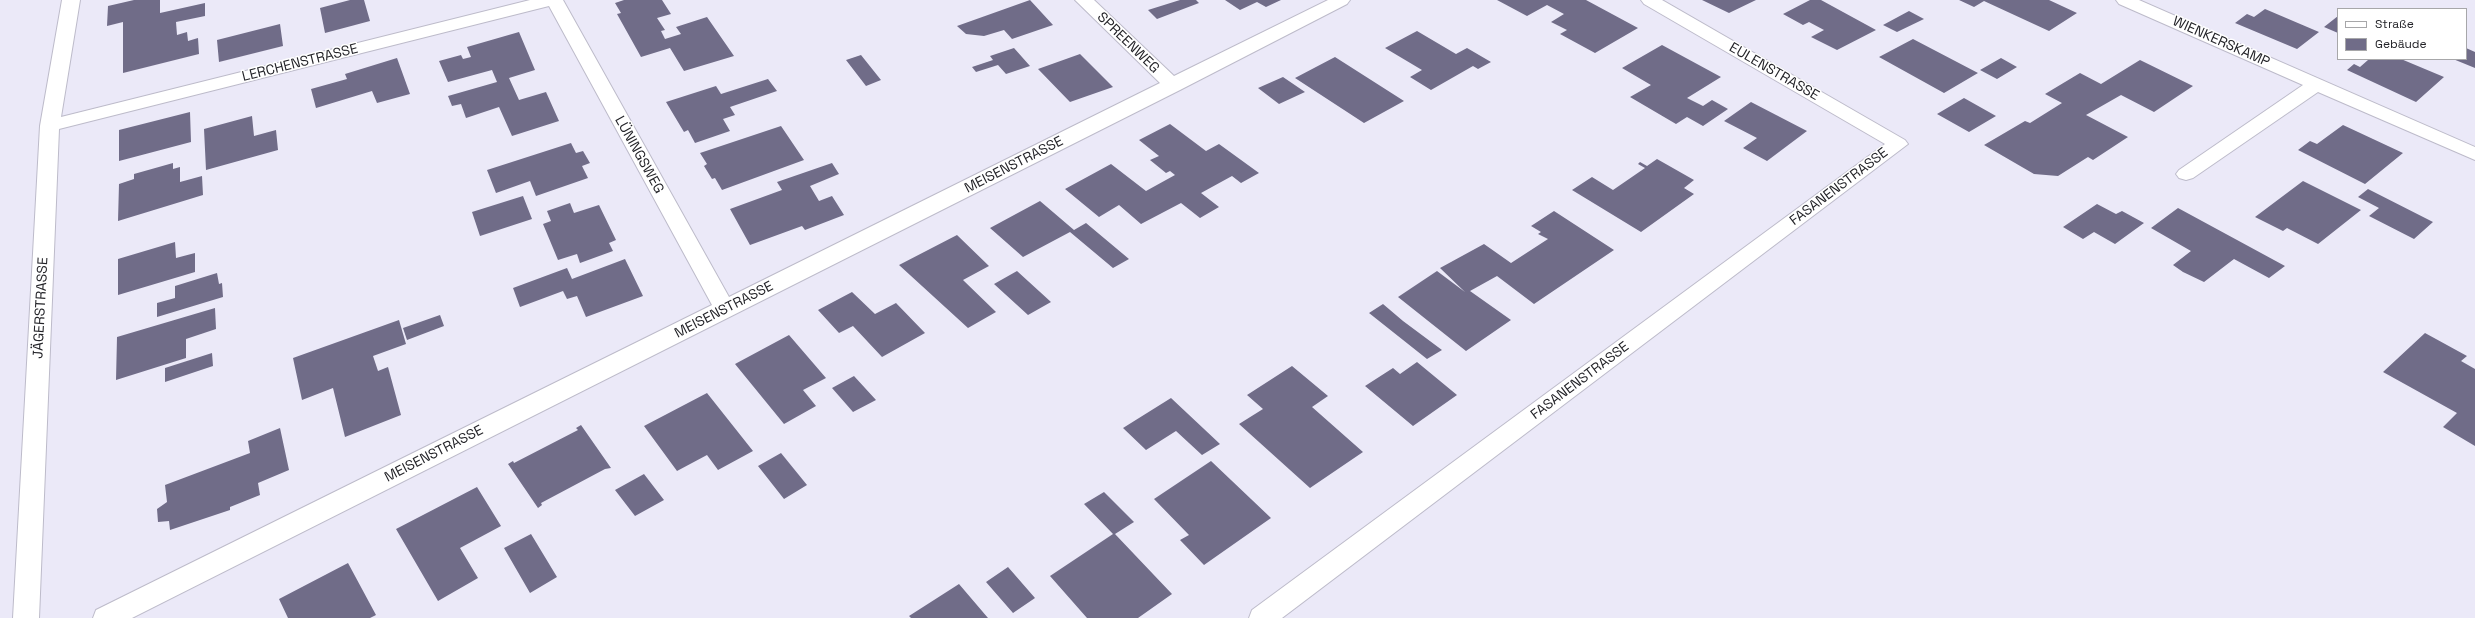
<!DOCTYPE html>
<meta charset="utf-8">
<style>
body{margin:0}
#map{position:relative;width:2475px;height:618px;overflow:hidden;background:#ebe9f8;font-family:"Space Grotesk",sans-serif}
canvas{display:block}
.legend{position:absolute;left:2337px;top:8px;width:130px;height:52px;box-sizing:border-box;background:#fff;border:1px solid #a7a7a9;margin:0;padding:5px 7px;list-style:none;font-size:12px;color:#242429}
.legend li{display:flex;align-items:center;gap:8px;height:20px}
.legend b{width:20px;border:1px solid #a7a7a9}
</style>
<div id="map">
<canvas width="2475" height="618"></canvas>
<ul class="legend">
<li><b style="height:5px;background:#fff"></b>Straße</li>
<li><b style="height:11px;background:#706c88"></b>Gebäude</li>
</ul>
</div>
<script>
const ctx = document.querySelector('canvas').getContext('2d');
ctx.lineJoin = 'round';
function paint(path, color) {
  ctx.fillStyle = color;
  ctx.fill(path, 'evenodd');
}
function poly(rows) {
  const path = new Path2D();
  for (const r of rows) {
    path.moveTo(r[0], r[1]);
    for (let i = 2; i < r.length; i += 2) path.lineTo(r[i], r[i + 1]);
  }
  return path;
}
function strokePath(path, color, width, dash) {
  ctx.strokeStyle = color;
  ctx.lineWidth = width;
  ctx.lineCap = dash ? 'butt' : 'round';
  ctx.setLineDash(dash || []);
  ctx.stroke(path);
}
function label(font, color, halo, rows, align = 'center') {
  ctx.font = font + ' "Space Grotesk",sans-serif';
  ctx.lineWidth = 3;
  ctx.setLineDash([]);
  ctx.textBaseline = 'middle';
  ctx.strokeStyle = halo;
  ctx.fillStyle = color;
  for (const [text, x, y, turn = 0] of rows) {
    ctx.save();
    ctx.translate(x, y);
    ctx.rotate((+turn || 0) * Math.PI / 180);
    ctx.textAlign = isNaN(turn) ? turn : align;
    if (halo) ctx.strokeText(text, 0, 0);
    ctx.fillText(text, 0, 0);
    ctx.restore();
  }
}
paint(poly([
 [134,0,160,0,160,13,205,3,205,16,176,22,177,35,187,32,188,41,198,38,199,54,123,73,123,22,107,26,108,6],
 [350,0,364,0,370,21,325,33,320,8],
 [624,0,662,0,671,14,657,18,665,30,661,31,665,39,681,34,676,27,707,17,734,56,684,71,670,48,641,57,617,14,621,13,615,3],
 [1030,0,1053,25,1012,39,1004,30,984,36,966,34,957,26],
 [1180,0,1196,0,1199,3,1157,19,1148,10],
 [1225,0,1281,0,1266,7,1257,2,1240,10],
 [1497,0,1586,0,1638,28,1595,53,1560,34,1567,30,1551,22,1564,14,1547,5,1527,16],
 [1702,0,1756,0,1729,13],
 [1810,0,1821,0,1876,30,1837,50,1811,37,1824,30,1809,22,1803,25,1783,14],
 [1959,0,2049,0,2077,13,2049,31,1984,1,1974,7],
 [2265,9,2319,32,2297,49,2235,23,2247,14,2254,17],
 [1909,11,1924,19,1897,32,1883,25],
 [2338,16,2338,33,2324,27],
 [280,24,283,46,219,62,217,40],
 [1417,31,1456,54,1467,48,1491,62,1478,69,1473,66,1431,90,1410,77,1422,70,1385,48],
 [519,32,535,70,509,78,519,100,546,92,559,121,512,136,499,107,466,118,461,104,452,106,448,96,497,82,492,70,448,82,439,61,461,55,463,59,471,57,467,47],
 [1913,39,1978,73,1944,93,1879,57],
 [1662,45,1721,77,1687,98,1703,106,1712,100,1728,109,1703,126,1687,117,1676,124,1630,97,1651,85,1622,68],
 [1014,48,1030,66,1006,74,998,65,976,72,972,67,993,60,990,56],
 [2466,48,2475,52,2475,68,2453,59,2466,59],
 [1080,54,1113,87,1070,102,1038,69],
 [861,55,881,80,866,86,846,60],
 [1335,57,1404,101,1364,123,1295,78],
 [397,58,410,94,377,103,372,91,316,108,311,89,347,79,345,74],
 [2001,58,2017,67,1997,79,1980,70],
 [2365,59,2401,59,2444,77,2416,102,2347,70,2354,64,2360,67,2368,60],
 [2140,60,2193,86,2154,112,2121,95,2086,115,2128,137,2093,160,2088,157,2058,176,2034,174,1984,145,2025,121,2030,123,2062,103,2045,94,2080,73,2101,84],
 [1283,77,1305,92,1279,104,1258,88],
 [768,79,777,91,730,107,735,115,723,119,730,131,695,143,688,130,684,132,666,102,716,86,721,94],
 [1964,98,1996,116,1969,132,1937,114],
 [1751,102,1807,131,1767,161,1743,148,1757,138,1724,121],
 [190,112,191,142,119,161,119,130],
 [252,116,254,136,276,130,278,150,206,170,204,129],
 [1170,124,1206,151,1219,144,1259,173,1241,183,1232,176,1201,193,1219,207,1200,218,1181,203,1141,224,1119,205,1099,217,1065,189,1111,164,1146,191,1175,175,1170,171,1166,173,1150,160,1159,156,1139,140],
 [2343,125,2403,153,2365,184,2298,150,2310,141,2317,144],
 [781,126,804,160,722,190,715,178,712,179,704,166,707,164,700,153],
 [571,143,576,153,583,151,590,163,582,166,588,178,536,196,530,181,496,193,487,170],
 [1657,159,1694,180,1684,188,1694,194,1641,232,1572,190,1592,177,1613,190,1645,168,1638,164,1640,162,1647,166],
 [173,163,173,169,180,167,180,182,202,176,203,195,118,221,119,184,134,179,134,174],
 [832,163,839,174,810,186,819,201,832,196,844,215,805,230,802,226,750,245,730,209,782,190,777,182],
 [2303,181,2361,210,2318,244,2287,228,2283,231,2255,217],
 [2368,189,2433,222,2414,239,2369,216,2379,208,2358,197],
 [523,196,532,219,480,236,472,212],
 [1040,201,1074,230,1086,223,1129,259,1113,268,1070,232,1023,257,990,228],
 [570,203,574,213,599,205,616,240,609,243,613,251,580,263,577,254,558,260,543,224,551,221,547,211],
 [2097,204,2116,214,2122,211,2144,223,2115,244,2094,232,2083,239,2063,227],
 [2178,208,2285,266,2269,278,2234,259,2204,282,2183,272,2173,265,2191,251,2151,228],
 [1554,211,1614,250,1534,304,1497,276,1470,291,1511,320,1466,351,1398,297,1437,271,1465,292,1440,268,1484,244,1511,263,1548,239,1538,234,1541,232,1531,226],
 [957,235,989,266,963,280,996,312,968,328,899,265],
 [175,242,176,258,195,253,195,272,118,295,118,259],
 [625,259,643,296,586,317,577,296,567,299,563,291,520,307,513,288,567,268,572,279],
 [1017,271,1051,302,1028,315,994,284],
 [217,273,219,284,222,283,223,297,157,317,157,303,175,298,175,286],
 [852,292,875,314,896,303,925,333,882,357,853,326,839,333,818,310],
 [1383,304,1403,321,1442,350,1427,359,1369,313],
 [215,308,216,329,186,339,186,358,116,380,117,337],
 [440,315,444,326,407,340,403,328],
 [399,320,406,344,373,356,378,371,388,367,401,415,345,437,333,388,302,400,293,358],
 [2425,333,2467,356,2461,361,2475,369,2475,446,2443,427,2457,413,2383,372],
 [789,335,826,378,803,390,816,406,784,424,735,364],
 [212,353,213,366,165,382,165,368],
 [1417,362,1457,395,1413,426,1365,386,1393,368,1400,374],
 [1292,366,1328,396,1312,407,1363,452,1310,488,1239,424,1263,409,1247,395],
 [854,376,876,400,853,412,832,388],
 [707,393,753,451,718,470,707,455,677,471,644,426],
 [1171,398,1220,444,1202,455,1176,431,1146,450,1123,428],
 [581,425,611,468,605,469,541,503,542,505,538,508,508,464,513,461,514,463,578,430,576,428],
 [280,428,289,470,258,483,260,495,230,507,230,510,170,530,169,521,158,522,157,509,167,502,165,485,250,453,248,441],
 [781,453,807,485,784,499,758,466],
 [1211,461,1271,518,1204,565,1180,540,1189,535,1154,499],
 [644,474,664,500,635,516,615,490],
 [477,487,501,526,460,548,478,578,438,601,396,529],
 [1104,492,1134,522,1115,534,1172,594,1138,618,1087,618,1050,576,1113,534,1084,504],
 [531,534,557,577,530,593,504,548],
 [348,563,376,615,370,618,288,618,279,599],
 [1008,567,1035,598,1013,613,986,582],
 [959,584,988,618,911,618,909,616]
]), '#706c88');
const street = poly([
 [62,0,80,0,61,117,530,0,563,0,729,297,1160,83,1075,0,1094,0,1174,76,1328,0,1350,0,1347,4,1180,90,132,618,93,618,96,610,712,305,549,6,59,129,39,618,13,618,40,126,62,0],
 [1641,0,1662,0,1905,140,1908,144,1282,618,1249,618,1252,610,1885,144,1644,4,1641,0],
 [2116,0,2139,0,2475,147,2475,160,2318,92,2193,178,2186,180,2179,178,2176,174,2179,170,2303,85,2119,4,2116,0]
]);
strokePath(street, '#bdbbca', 2);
paint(street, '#fff');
label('14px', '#242429', '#fff', [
 ["WIENKERSKAMP",2221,42,24],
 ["SPREENWEG",1128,43,44],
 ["LERCHENSTRASSE",300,63,-14],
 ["EULENSTRASSE",1774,72,30],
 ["LÜNINGSWEG",639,155,61],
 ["MEISENSTRASSE",1014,165,-27],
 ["FASANENSTRASSE",1839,187,-37],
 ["JÄGERSTRASSE",41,308,-87],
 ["MEISENSTRASSE",724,310,-27],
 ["FASANENSTRASSE",1580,381,-37],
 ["MEISENSTRASSE",434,454,-27]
]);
</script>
